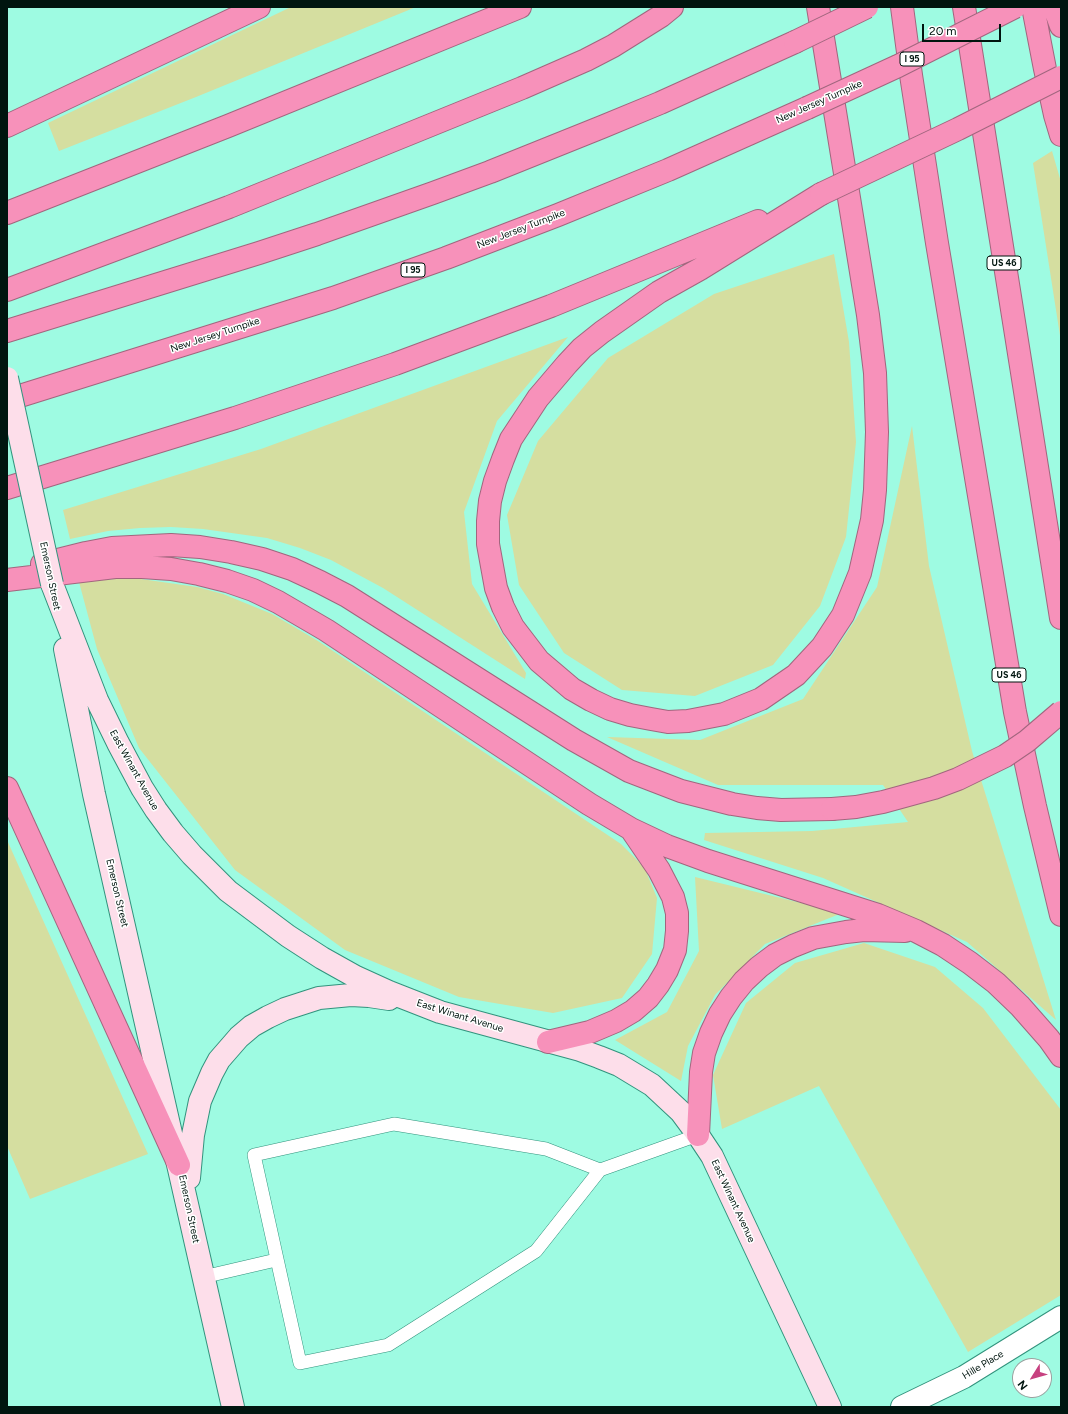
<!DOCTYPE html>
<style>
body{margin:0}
#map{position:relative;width:1068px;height:1414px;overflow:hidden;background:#9efbe2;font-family:Figtree,sans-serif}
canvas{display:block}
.frame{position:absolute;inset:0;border:8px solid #00150f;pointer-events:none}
.north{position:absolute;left:1012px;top:1358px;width:40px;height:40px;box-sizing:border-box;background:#fff;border:1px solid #99a19f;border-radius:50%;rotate:233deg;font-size:11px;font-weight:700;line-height:16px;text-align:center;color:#00150f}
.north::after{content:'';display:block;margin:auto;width:14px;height:18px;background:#c74180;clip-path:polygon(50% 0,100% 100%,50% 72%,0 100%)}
.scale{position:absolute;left:922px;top:24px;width:79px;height:18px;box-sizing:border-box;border:2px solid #00150f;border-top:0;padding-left:5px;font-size:12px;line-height:14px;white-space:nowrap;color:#00150f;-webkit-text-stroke:3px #fff;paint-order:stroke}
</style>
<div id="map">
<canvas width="1068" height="1414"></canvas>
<div class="frame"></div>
<div class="north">N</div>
<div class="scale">20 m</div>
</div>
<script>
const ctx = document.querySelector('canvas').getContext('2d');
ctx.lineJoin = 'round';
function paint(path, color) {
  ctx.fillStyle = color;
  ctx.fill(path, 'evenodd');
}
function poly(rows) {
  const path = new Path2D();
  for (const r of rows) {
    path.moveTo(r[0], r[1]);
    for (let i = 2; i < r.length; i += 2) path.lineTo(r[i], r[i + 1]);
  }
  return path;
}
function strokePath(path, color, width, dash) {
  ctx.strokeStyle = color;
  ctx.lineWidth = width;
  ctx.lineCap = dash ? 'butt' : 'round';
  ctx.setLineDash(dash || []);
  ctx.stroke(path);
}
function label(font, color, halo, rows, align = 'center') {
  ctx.font = font + ' Figtree,sans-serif';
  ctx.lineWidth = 3;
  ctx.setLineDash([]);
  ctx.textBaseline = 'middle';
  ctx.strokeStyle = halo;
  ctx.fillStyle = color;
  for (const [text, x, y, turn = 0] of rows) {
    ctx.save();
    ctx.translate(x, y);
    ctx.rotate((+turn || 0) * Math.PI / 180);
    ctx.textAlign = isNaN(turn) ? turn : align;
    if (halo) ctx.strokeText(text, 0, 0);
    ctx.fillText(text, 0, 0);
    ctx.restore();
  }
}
paint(poly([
 [291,7,416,7,196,97,59,151,48,123],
 [1052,151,1061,182,1061,342,1033,163],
 [834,254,849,342,856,442,846,537,820,606,773,665,695,696,622,690,564,653,519,585,507,515,538,441,608,358,714,294],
 [568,337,497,421,464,512,472,584,526,673,525,679,383,588,331,560,300,548,267,538,203,529,171,527,140,528,108,531,70,539,63,510,261,449],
 [912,426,929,566,972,751,1056,1020,967,942,823,878,704,840,705,833,812,831,908,822,883,785,718,785,607,737,700,740,803,699,877,587],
 [115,579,141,579,197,587,223,594,272,614,318,641,621,844,637,860,645,869,657,898,652,954,622,998,553,1013,459,997,345,950,235,870,139,748,97,649,79,582],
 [7,840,148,1154,30,1199,7,1146],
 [695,877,842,913,765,944,715,995,688,1046,681,1081,615,1040,667,1012,699,951],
 [864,943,935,967,983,1008,1061,1110,1061,1295,968,1352,819,1086,722,1129,713,1075,746,1003,795,963]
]), '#d5dea0');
const lane = poly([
 [600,1170,546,1149,394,1124,254,1155,300,1363,388,1345,536,1251,600,1170,698,1135],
 [203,1277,276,1260]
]);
const street = poly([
 [902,1407,964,1377,1061,1317]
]);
const secondary = poly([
 [52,584,97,700,118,743,142,788,156,810,173,833,192,855,228,891,288,936,322,958,356,977,389,992,440,1012,580,1050,599,1057,619,1065,652,1085,681,1112,698,1135,712,1156,830,1407],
 [65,649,94,794,233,1407],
 [189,1178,193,1135,200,1101,212,1073,219,1060,239,1037,252,1026,268,1017,285,1009,319,998,351,995,369,996,389,999]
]);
const highway = poly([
 [818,7,868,315,875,373,877,432,875,490,872,520,860,573,843,615,822,647,796,675,761,699,724,714,688,721,668,722,651,719,630,715,610,709,591,700,572,689,539,661,513,627,503,607,496,588,488,544,488,521,490,501,495,481,503,459,511,439,538,398,567,364,582,348,602,332,659,292,700,269,821,194],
 [902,7,911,75,937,243,1015,712,1035,806,1061,915],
 [964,7,1061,618],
 [1033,7,1045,69,1055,115,1061,135],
 [1054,7,1061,26],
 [7,126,259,7],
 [7,213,228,126,520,7],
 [7,290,229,207,522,88,586,60,613,46,661,16,672,7],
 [7,331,259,253,317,234,433,193,490,172,602,127,660,103,795,42],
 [7,400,333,298,446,258,558,215,668,170,807,108],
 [7,488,235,418,395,364,551,306,758,221],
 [42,564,86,553,112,548,171,545,200,547,231,552,262,559,292,569,320,582,347,596,574,740,629,771,681,791,732,804,757,808,781,810,832,809],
 [7,580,115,567,142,567,171,569,199,574,227,581,253,590,278,602,326,630,589,804,631,829,667,846,708,861,878,915,916,931,943,945,970,963,996,983,1020,1006,1049,1039,1061,1056],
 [7,788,179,1165],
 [548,1042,590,1032,616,1021,633,1011,648,998,658,985,667,970,675,950,677,931,677,913,673,897,659,870,631,829],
 [698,1135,701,1072,704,1053,711,1033,720,1014,731,997,744,981,759,967,775,955,793,946,813,938,846,932,864,930,905,931]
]);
strokePath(lane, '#32937d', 14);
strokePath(street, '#32937d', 24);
strokePath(secondary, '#32937d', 24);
strokePath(highway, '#a1667e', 24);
strokePath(lane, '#fff', 13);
strokePath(street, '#fff', 22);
strokePath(secondary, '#fddeea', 22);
strokePath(highway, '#f791ba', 22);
const secondaryBridge = poly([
 [7,378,52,584]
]);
const highwayBridge = poly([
 [795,42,867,7],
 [807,108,898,66,1015,7],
 [821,194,958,129,1061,77],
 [832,809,856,807,883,802,934,788,958,779,1005,756,1027,741,1061,712]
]);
strokePath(secondaryBridge, '#32937d', 24, []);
strokePath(highwayBridge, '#a1667e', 24, []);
strokePath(secondaryBridge, '#fddeea', 22);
strokePath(highwayBridge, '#f791ba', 22);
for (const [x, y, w] of [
 [912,59,24],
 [1004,263,34],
 [413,270,24],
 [1009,675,34]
]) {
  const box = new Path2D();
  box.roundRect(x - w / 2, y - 7, w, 14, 3);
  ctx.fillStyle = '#fff';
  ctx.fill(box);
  strokePath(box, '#00150f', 1);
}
label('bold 9px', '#00150f', null, [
 ["I 95",912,59],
 ["US 46",1004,263],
 ["I 95",413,270],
 ["US 46",1009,675]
]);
label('10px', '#00150f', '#fff', [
 ["New Jersey Turnpike",819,102,-24],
 ["New Jersey Turnpike",521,229,-21],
 ["New Jersey Turnpike",215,335,-18],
 ["Emerson Street",50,576,78],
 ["East Winant Avenue",134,770,61],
 ["Emerson Street",117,893,77],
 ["East Winant Avenue",460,1016,17],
 ["East Winant Avenue",733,1201,65],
 ["Emerson Street",189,1209,78],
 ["Hille Place",983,1365,-31]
]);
</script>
